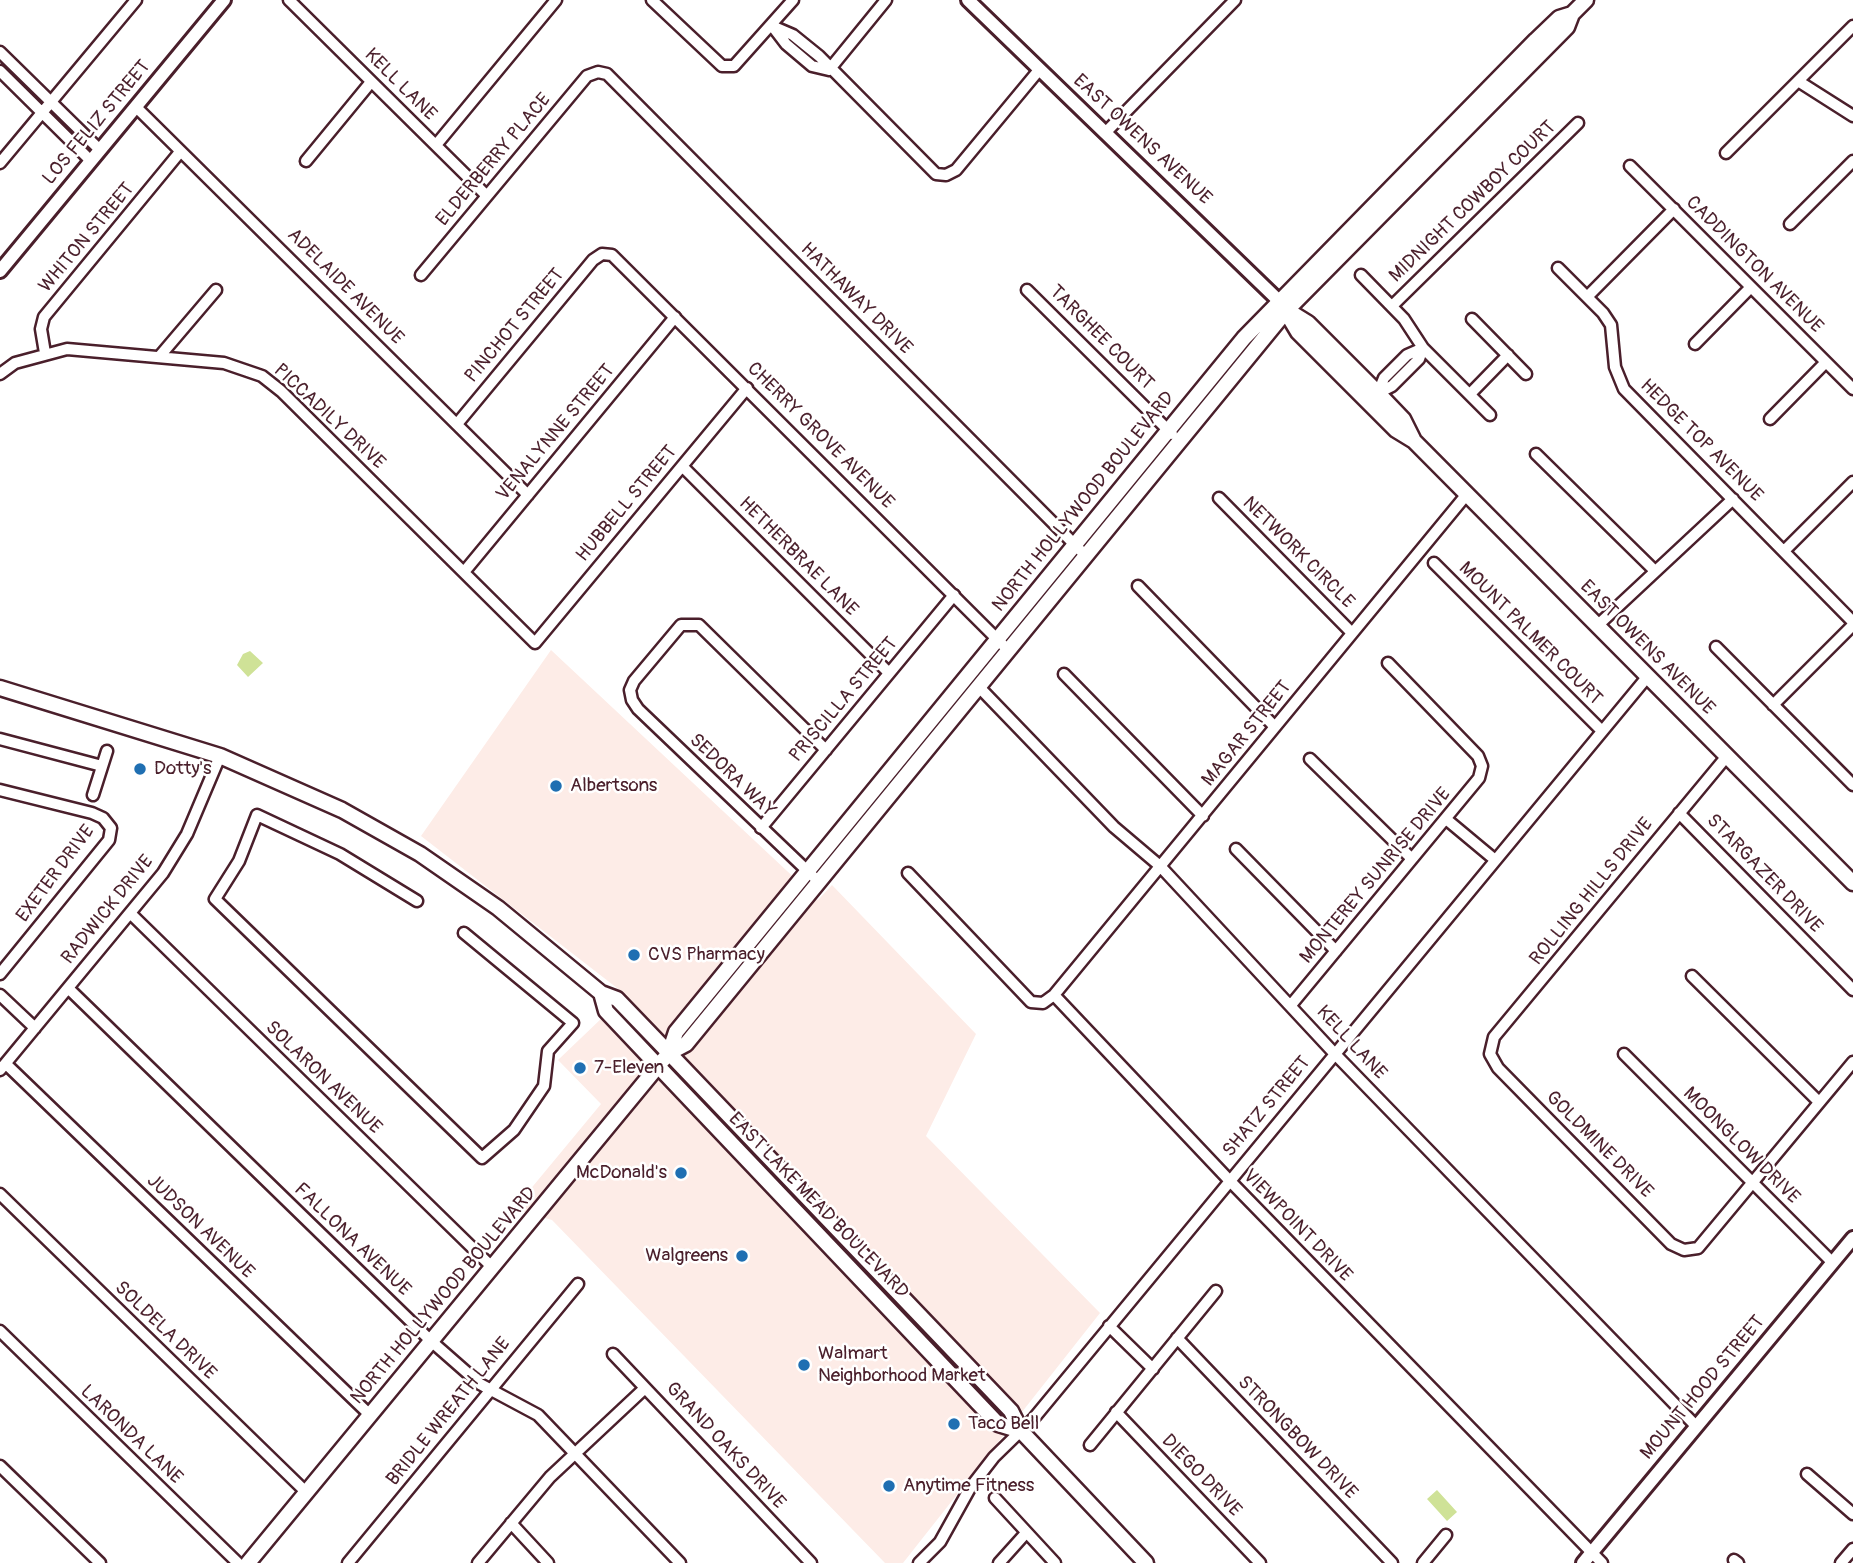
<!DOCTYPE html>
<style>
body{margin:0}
canvas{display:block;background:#fff}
</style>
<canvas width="1853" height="1563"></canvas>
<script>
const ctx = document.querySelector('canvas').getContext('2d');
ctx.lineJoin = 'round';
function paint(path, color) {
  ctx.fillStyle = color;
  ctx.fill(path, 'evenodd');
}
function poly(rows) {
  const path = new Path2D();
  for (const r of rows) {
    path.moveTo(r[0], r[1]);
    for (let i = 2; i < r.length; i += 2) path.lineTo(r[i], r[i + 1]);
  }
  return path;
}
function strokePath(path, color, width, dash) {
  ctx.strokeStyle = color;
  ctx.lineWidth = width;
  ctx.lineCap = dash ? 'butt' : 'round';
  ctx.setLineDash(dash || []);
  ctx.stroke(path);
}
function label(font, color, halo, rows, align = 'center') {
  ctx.font = font + ' Pangolin,sans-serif';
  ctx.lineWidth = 5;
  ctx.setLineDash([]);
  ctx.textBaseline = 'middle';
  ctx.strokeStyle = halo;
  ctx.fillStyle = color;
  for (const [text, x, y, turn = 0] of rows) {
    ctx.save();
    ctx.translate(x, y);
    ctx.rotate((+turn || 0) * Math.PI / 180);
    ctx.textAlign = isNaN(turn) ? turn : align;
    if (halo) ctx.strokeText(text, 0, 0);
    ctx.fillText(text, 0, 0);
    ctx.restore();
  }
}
paint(poly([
 [551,650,818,900,832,885,976,1034,926,1136,1100,1313,903,1563,885,1563,552,1220,514,1209,601,1104,558,1060,626,995,421,836]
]), '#fdece7');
paint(poly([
 [250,651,263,663,248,677,237,665,243,654],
 [1437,1490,1457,1512,1447,1521,1427,1499]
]), '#cfe297');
const minor = poly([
 [289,0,487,196],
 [652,0,722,66,734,66,793,0],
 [772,26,793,35,819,56,936,174,946,175,956,170,1039,70],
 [773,27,786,44,812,66,829,70],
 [0,52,100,150],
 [829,70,886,0],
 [0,71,91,161],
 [1798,81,1853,116],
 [136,107,528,495],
 [1107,131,1235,0],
 [436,145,556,0],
 [1726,153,1853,26],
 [306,161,371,82],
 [0,163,136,0],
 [1630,166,1853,389],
 [1790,224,1853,161],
 [1558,268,1603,313,1611,325,1615,367,1624,389,1853,622],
 [421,275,587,76,598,72,607,74,1086,556],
 [1361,275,1404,319,1423,348,1490,415],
 [1027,290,1172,434],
 [1587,297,1674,209],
 [1392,306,1578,123],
 [1472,319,1526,374],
 [1695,344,1751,287],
 [45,353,41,329,44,317,180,152],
 [159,357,216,290],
 [0,374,15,363,67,349,224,363,262,376,281,391,535,643,747,388],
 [1378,393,1384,378,1407,355,1423,348],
 [1378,393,1392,386,1419,359,1423,348],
 [1470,394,1508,355],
 [1770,419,1826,362],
 [457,424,593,260,602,254,612,255,1008,650],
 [1536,454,1654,570],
 [682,466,889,673],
 [1219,498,1352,633],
 [1784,551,1853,482],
 [1434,563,1601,730],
 [464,572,675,317],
 [1138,586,1275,727],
 [1598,625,1733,499],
 [1716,647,1853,785],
 [1064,674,1203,816],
 [978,686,1114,827,1160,866,1334,1053,1696,1426],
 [1773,705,1853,625],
 [0,739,102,766],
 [1727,756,1494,1037,1490,1054,1498,1068,1671,1244,1684,1250,1698,1248,1853,1062],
 [1310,759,1412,859],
 [0,790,92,813,103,818,111,828,109,840,0,974],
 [93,795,107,751],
 [1679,813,1853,990],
 [1446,819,1494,859],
 [761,828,954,595],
 [1236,849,1336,951],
 [908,873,1031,1002,1043,1003,1054,995,1229,1180,1602,1563],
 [819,882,638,709,632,700,630,690,634,681,681,625,699,625,826,750],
 [417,901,340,854,257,815,239,861,215,899,482,1158,514,1130,544,1086,548,1051,573,1023,464,933],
 [130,913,492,1267],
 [1692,976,1819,1102],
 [68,988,431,1341,480,1384,538,1415,680,1563],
 [0,995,35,1028],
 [1054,995,1467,494],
 [1291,1005,1479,778,1482,766,1478,756,1388,663],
 [1624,1054,1832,1262],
 [6,1064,370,1415],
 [0,1070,163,873,187,834,220,756],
 [0,1194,306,1492],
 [1109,1326,1153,1369],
 [0,1331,238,1563],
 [1177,1338,1392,1563],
 [613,1354,811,1563],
 [1116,1412,1260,1563],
 [1090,1445,1216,1291],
 [0,1466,100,1563],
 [1807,1474,1853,1514],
 [995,1498,1055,1563],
 [511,1523,548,1563],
 [1734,1560,1738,1563],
 [348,1563,578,1284],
 [478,1563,550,1477,645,1388],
 [919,1563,940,1542,970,1488,994,1457,1034,1418,1648,676],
 [999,1563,1026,1533],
 [1423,1563,1446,1535],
 [1841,1563,1853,1549]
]);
const tertiary = poly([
 [968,0,1278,300],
 [0,271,224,0],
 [1583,1563,1853,1238]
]);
const secondary = poly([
 [1280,302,1298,332,1396,430,1414,441,1853,883],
 [1287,310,1308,323,1378,393,1403,419,1413,439],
 [0,688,220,756,342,810,420,854,498,908,601,993,617,999,669,1053],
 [248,1563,658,1066,606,1011,601,993]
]);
const primary = poly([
 [669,1053,676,1032,1244,338,1536,40,1559,18,1572,14],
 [669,1053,1011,1411,1021,1431,1146,1563],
 [1021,1431,998,1424,658,1066,669,1053,686,1044,1287,310,1567,27,1572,14,1586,0]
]);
strokePath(minor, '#4a1f2b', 15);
strokePath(tertiary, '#4a1f2b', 18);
strokePath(secondary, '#4a1f2b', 19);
strokePath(primary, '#4a1f2b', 19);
strokePath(minor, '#fff', 10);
strokePath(tertiary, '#fff', 12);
strokePath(secondary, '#fff', 14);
strokePath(primary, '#fff', 14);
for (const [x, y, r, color] of [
 [140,769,7,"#1f6fb2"],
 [556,786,7,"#1f6fb2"],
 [634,955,7,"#1f6fb2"],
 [580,1068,7,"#1f6fb2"],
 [681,1173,7,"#1f6fb2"],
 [742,1256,7,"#1f6fb2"],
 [804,1365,7,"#1f6fb2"],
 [954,1424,7,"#1f6fb2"],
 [889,1486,7,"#1f6fb2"]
]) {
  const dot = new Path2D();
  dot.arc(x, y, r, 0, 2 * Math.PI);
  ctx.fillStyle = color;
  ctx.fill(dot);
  strokePath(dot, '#fff', 2.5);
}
label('19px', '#4a1f2b', '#fff', [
 ["KELL LANE",400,85,45],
 ["LOS FELIZ STREET",97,123,-50],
 ["EAST OWENS AVENUE",1142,140,43],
 ["ELDERBERRY PLACE",494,160,-50],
 ["MIDNIGHT COWBOY COURT",1473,202,-44],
 ["WHITON STREET",87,238,-50],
 ["CADDINGTON AVENUE",1754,265,45],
 ["ADELAIDE AVENUE",345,287,45],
 ["HATHAWAY DRIVE",856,299,45],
 ["PINCHOT STREET",515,326,-50],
 ["TARGHEE COURT",1101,338,45],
 ["PICCADILY DRIVE",329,417,43],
 ["VENALYNNE STREET",556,433,-50],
 ["CHERRY GROVE AVENUE",820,436,45],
 ["HEDGE TOP AVENUE",1701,441,45],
 ["NORTH HOLLYWOOD BOULEVARD",1084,502,-51],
 ["HUBBELL STREET",627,504,-50],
 ["NETWORK CIRCLE",1298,553,45],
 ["HETHERBRAE LANE",798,557,45],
 ["MOUNT PALMER COURT",1530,634,45],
 ["EAST OWENS AVENUE",1647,648,45],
 ["PRISCILLA STREET",844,700,-50],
 ["MAGAR STREET",1247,734,-51],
 ["SEDORA WAY",732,776,44],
 ["EXETER DRIVE",56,874,-53],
 ["STARGAZER DRIVE",1764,874,46],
 ["MONTEREY SUNRISE DRIVE",1376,876,-50],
 ["ROLLING HILLS DRIVE",1592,892,-51],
 ["RADWICK DRIVE",108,910,-51],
 ["KELL LANE",1351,1043,47],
 ["SOLARON AVENUE",323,1078,44],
 ["SHATZ STREET",1267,1107,-50],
 ["GOLDMINE DRIVE",1599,1145,45],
 ["MOONGLOW DRIVE",1741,1146,45],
 ["EAST LAKE MEAD BOULEVARD",818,1206,46],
 ["VIEWPOINT DRIVE",1297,1226,46],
 ["JUDSON AVENUE",200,1227,44],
 ["FALLONA AVENUE",352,1240,44],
 ["NORTH HOLLYWOOD BOULEVARD",444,1296,-50],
 ["SOLDELA DRIVE",165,1331,44],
 ["MOUNT HOOD STREET",1703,1388,-50],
 ["BRIDLE WREATH LANE",449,1412,-51],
 ["LARONDA LANE",131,1435,44],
 ["STRONGBOW DRIVE",1297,1438,46],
 ["GRAND OAKS DRIVE",725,1446,47],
 ["DIEGO DRIVE",1201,1476,46]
]);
label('19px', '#4a1f2b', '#fff', [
 ["Dotty's",154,769],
 ["Albertsons",570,786],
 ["CVS Pharmacy",648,955],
 ["7-Eleven",594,1068],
 ["McDonald's",667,1173,"right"],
 ["Walgreens",728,1256,"right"],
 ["Walmart",818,1354],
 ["Neighborhood Market",818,1376],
 ["Taco Bell",968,1424],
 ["Anytime Fitness",903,1486]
], 'left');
</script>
